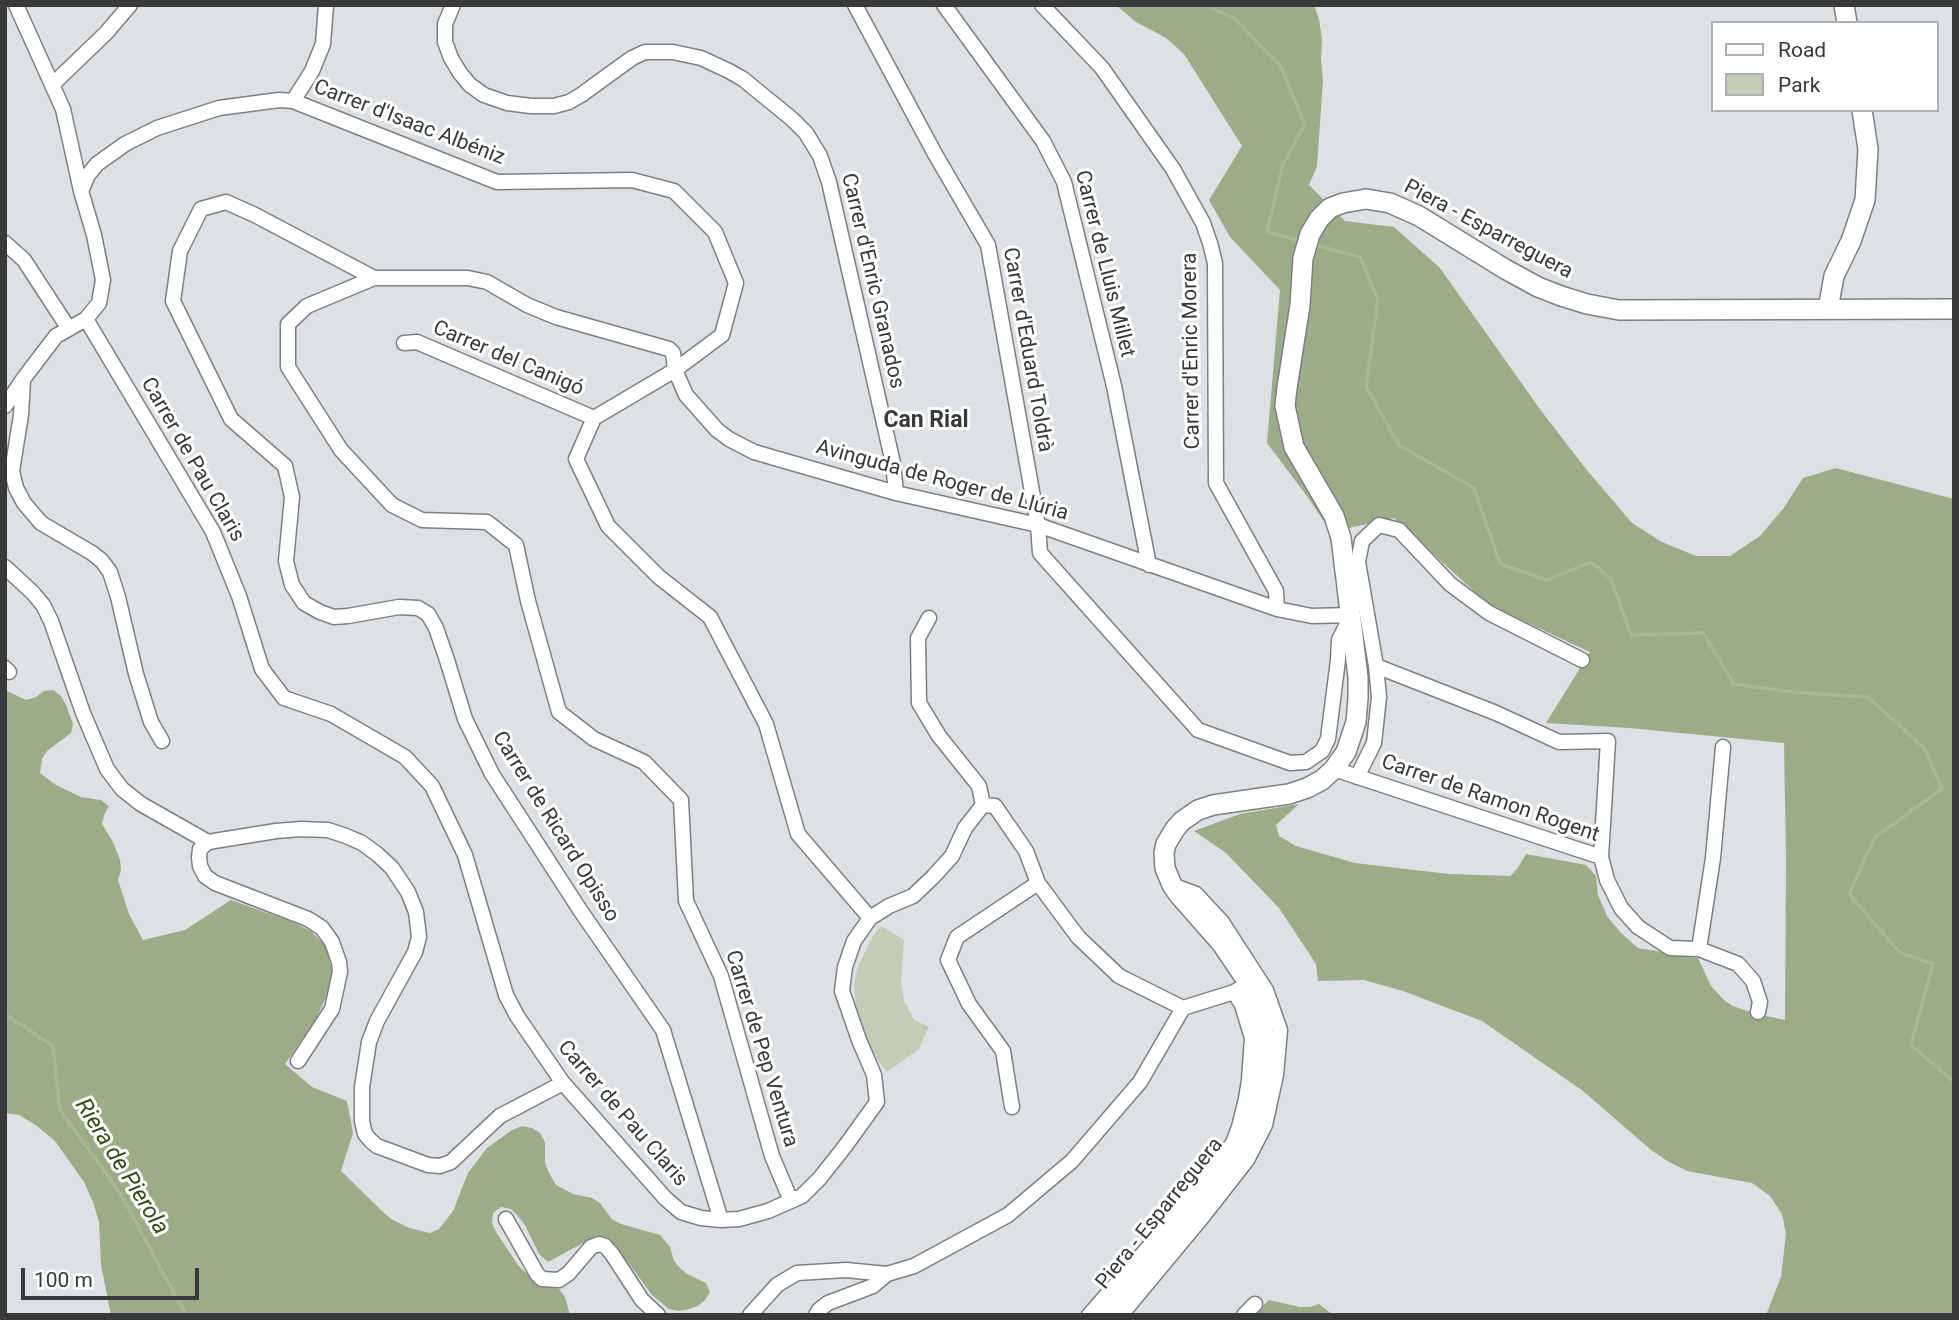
<!DOCTYPE html>
<meta charset="utf-8">
<style>
body{margin:0}
#map{position:relative;width:1959px;height:1320px;overflow:hidden;background:#dee1e4;font-family:Roboto,sans-serif}
canvas{display:block}
.frame{position:absolute;inset:0;border:7px solid #38393a;pointer-events:none}
.legend{position:absolute;left:1711px;top:21px;width:228px;height:91px;box-sizing:border-box;background:#fff;border:2px solid #afb0b0;margin:0;padding:9px 12px;list-style:none;font-size:21px;color:#38393a}
.legend li{display:flex;align-items:center;gap:14px;height:35px}
.legend b{width:35px;border:2px solid #afb0b0}
.scale{position:absolute;left:21px;top:1268px;width:178px;height:32px;box-sizing:border-box;border:4px solid #38393a;border-top:0;padding-left:9px;font-size:21px;line-height:24px;white-space:nowrap;color:#38393a;-webkit-text-stroke:5px #fff;paint-order:stroke}
</style>
<div id="map">
<canvas width="1959" height="1320"></canvas>
<div class="frame"></div>
<ul class="legend">
<li><b style="height:9px;background:#fff"></b>Road</li>
<li><b style="height:19px;background:#c3cdb6"></b>Park</li>
</ul>
<div class="scale">100 m</div>
</div>
<script>
const ctx = document.querySelector('canvas').getContext('2d');
ctx.lineJoin = 'round';
function paint(path, color) {
  ctx.fillStyle = color;
  ctx.fill(path, 'evenodd');
}
function poly(rows) {
  const path = new Path2D();
  for (const r of rows) {
    path.moveTo(r[0], r[1]);
    for (let i = 2; i < r.length; i += 2) path.lineTo(r[i], r[i + 1]);
  }
  return path;
}
function strokePath(path, color, width, dash) {
  ctx.strokeStyle = color;
  ctx.lineWidth = width;
  ctx.lineCap = dash ? 'butt' : 'round';
  ctx.setLineDash(dash || []);
  ctx.stroke(path);
}
function label(font, color, halo, rows, align = 'center') {
  ctx.font = font + ' Roboto,sans-serif';
  ctx.lineWidth = 6;
  ctx.setLineDash([]);
  ctx.textBaseline = 'middle';
  ctx.strokeStyle = halo;
  ctx.fillStyle = color;
  for (const [text, x, y, turn = 0] of rows) {
    ctx.save();
    ctx.translate(x, y);
    ctx.rotate((+turn || 0) * Math.PI / 180);
    ctx.textAlign = isNaN(turn) ? turn : align;
    if (halo) ctx.strokeText(text, 0, 0);
    ctx.fillText(text, 0, 0);
    ctx.restore();
  }
}
paint(poly([
 [881,926,904,940,901,983,904,1000,914,1020,929,1027,918,1050,887,1072,870,1050,856,1010,854,983,859,964,873,936]
]), '#c3cdb6');
paint(poly([
 [1116,5,1314,5,1319,19,1322,39,1321,59,1323,80,1317,166,1309,185,1345,221,1394,227,1440,268,1542,412,1586,469,1632,523,1662,542,1696,556,1730,556,1760,536,1783,509,1803,478,1836,468,1954,499,1954,1315,1766,1315,1781,1277,1786,1234,1782,1214,1770,1196,1752,1183,1687,1171,1669,1162,1651,1150,1583,1091,1482,1021,1403,991,1364,980,1318,981,1316,964,1279,908,1226,853,1194,831,1240,814,1299,804,1276,825,1279,836,1296,846,1355,863,1449,874,1510,876,1517,869,1526,854,1586,865,1596,876,1598,895,1607,916,1621,933,1638,948,1698,958,1711,986,1725,1001,1733,1006,1753,1013,1785,1020,1786,858,1784,743,1629,728,1546,723,1590,652,1489,605,1394,518,1331,532,1309,499,1267,443,1280,290,1230,237,1209,200,1242,146,1184,54,1166,38,1136,22],
 [5,690,26,700,36,697,44,691,53,690,61,696,66,705,73,724,71,733,47,751,42,759,40,773,56,785,81,797,101,800,109,806,104,815,102,824,113,842,120,860,121,870,118,880,129,914,143,940,185,930,231,900,295,923,312,932,326,947,333,973,329,991,316,1019,285,1064,312,1087,347,1101,353,1133,341,1171,383,1212,391,1219,409,1228,430,1233,439,1229,453,1211,468,1173,487,1148,512,1130,522,1126,532,1128,540,1133,545,1142,545,1162,548,1171,556,1185,573,1194,592,1198,600,1203,612,1219,621,1224,660,1235,670,1247,674,1261,680,1268,687,1274,706,1283,710,1292,705,1300,698,1306,689,1309,679,1311,669,1309,652,1295,627,1261,604,1239,594,1237,548,1262,539,1254,525,1225,518,1216,511,1209,501,1207,493,1213,492,1223,496,1232,518,1265,525,1272,540,1284,559,1289,565,1297,570,1315,111,1315,101,1265,99,1222,93,1202,84,1182,55,1141,37,1126,19,1115,5,1113],
 [1269,1300,1300,1307,1310,1307,1319,1304,1333,1315,1253,1315]
]), '#9cac88');
strokePath(poly([
 [1204,5,1234,18,1281,67,1305,125,1283,164,1267,232,1301,241],
 [1315,245,1360,257,1378,299,1366,387,1399,445,1474,488,1500,564,1547,580,1591,562,1611,579,1631,635,1703,633,1734,684,1792,692,1868,697,1924,748,1942,789,1875,837,1849,894,1899,952,1933,964,1911,1045,1954,1082],
 [5,1014,53,1046,60,1110,120,1193,186,1315]
]), '#a7b893', 3.5);
const street = poly([
 [453,5,445,24,445,42,451,58,460,73,470,85,484,95,507,103,531,106,554,106,569,102,581,95,632,58,645,52,673,52,701,58,729,71,743,79,792,119,806,133,820,156,829,182,893,463,896,493],
 [855,5,935,154,988,245,1038,525,1040,553,1198,730,1290,763,1306,762,1322,751,1328,739,1338,660,1339,640,1351,616],
 [944,5,1043,141,1064,182,1114,386,1149,565],
 [1042,5,1102,68,1173,169,1203,223,1210,243,1215,263,1216,483,1276,591,1277,609],
 [52,85,106,33,130,5],
 [293,101,497,182,632,180,674,191,715,232,736,283,722,335,675,370,594,418,576,459,608,526,659,577,710,617,766,724,798,834,870,918],
 [81,191,88,175,97,164,125,144,157,128,219,108,279,100,293,101,312,71,323,44,326,5],
 [5,243,24,260,69,329],
 [374,278,255,215,226,202,201,209,180,251,173,301,231,419,285,466,292,497,286,561,292,585,304,603,320,612,334,617,348,616,399,607,418,608,428,614,436,628,447,660,465,719,492,774,580,910,663,1030,721,1220],
 [86,319,213,532,239,596,262,669,284,698,331,714,405,757,432,786,465,855,506,995,517,1016,563,1083,665,1198,681,1212,701,1218,721,1220,739,1219,768,1211,802,1196,820,1178,846,1145,877,1102,874,1075,859,1040,842,991,845,967,854,941,870,918,889,906,913,896,933,877,952,856,965,828,983,805,995,806,1026,851,1038,883,1078,937,1119,976,1183,1008,1234,992,1249,984],
 [404,343,417,342,594,418],
 [23,379,21,415,12,471,16,488,24,503,41,523,92,553,102,561,110,572,118,597,136,674,151,722,162,741],
 [5,406,24,378,56,336,86,319,99,303,103,280,94,235,81,191,63,109,16,5],
 [5,567,33,593,43,605,51,621,83,713,107,769,122,789,141,804,208,842,276,831,301,829,328,830,346,836,362,843,377,854,392,868,408,892,416,912,419,937,415,952,377,1021,369,1042,362,1087,362,1121,365,1134,371,1141,377,1146,428,1165,440,1166,451,1162,500,1116,563,1083],
 [929,618,918,638,919,703,939,736,979,786,983,805],
 [1376,666,1496,713,1559,742,1608,741,1601,857],
 [5,668,9,672],
 [1334,769,1601,857,1607,880,1621,908,1638,927,1670,948,1699,949,1738,964,1753,981,1760,1002,1758,1012],
 [1357,777,1374,743,1379,697,1376,666,1358,562,1362,541,1379,525,1399,530,1450,584,1489,613,1582,660],
 [208,842,200,849,199,857,200,866,205,876,215,883,308,919,322,928,332,942,339,962,340,972,332,1009,298,1061],
 [1699,949,1713,858,1723,747],
 [1012,1107,1003,1051,969,1004,948,960,957,937,1038,883],
 [791,1201,772,1156,721,976,686,901,681,800,644,762,594,739,559,712,528,601,516,545,487,522,422,520,392,505,341,450,288,367,288,324,307,306,374,278,468,278,487,282,527,305,556,317,669,349,673,353,675,370,686,395,717,430,729,439,754,452,896,493,1038,525,1277,609,1312,616,1351,615],
 [506,1219,537,1274,542,1279,559,1280,569,1273,591,1247,599,1244,605,1246,612,1254,642,1300,658,1315],
 [750,1315,777,1285,797,1273,846,1270,887,1274],
 [816,1315,819,1310,828,1303,873,1286,887,1274,914,1266,1008,1215,1072,1161,1140,1082,1183,1008],
 [1089,1315,1167,1226,1233,1143,1239,1127,1246,1099,1249,1080,1252,1038,1242,1005,1234,992],
 [1121,1315,1204,1215,1247,1160,1265,1125,1276,1075,1280,1030,1266,990,1222,922,1196,894,1172,885],
 [1244,1315,1255,1304]
]);
const secondary = poly([
 [1844,5,1847,23],
 [1828,309,1834,276,1851,241,1865,200,1868,149,1862,110],
 [1108,1315,1237,1158,1252,1123,1264,1071,1265,1057,1263,1026,1260,1010,1254,995,1249,984,1222,944,1179,895,1172,885,1165,868,1164,853,1166,844,1175,829,1182,821,1198,810,1213,805,1289,794,1307,788,1322,780,1334,769,1346,752,1356,722,1358,698,1358,677,1341,538,1334,516,1294,447,1285,406,1287,388,1300,305,1303,258,1310,234,1319,219,1330,208,1343,203,1366,199,1390,203,1419,216,1505,269,1538,287,1561,296,1587,304,1619,310,1954,309]
]);
strokePath(street, '#7d7f82', 17);
strokePath(secondary, '#7d7f82', 22);
strokePath(street, '#fff', 14);
strokePath(secondary, '#fff', 19);
label('21px', '#38393a', '#fff', [
 ["Carrer d'Isaac Albéniz",409,123,21],
 ["Piera - Esparreguera",1488,230,28],
 ["Carrer de Lluis Millet",1104,264,76],
 ["Carrer d'Enric Granados",872,281,77],
 ["Carrer d'Eduard Toldrà",1027,350,80],
 ["Carrer d'Enric Morera",1192,351,-91],
 ["Carrer del Canigó",508,359,23],
 ["Carrer de Pau Claris",192,460,60],
 ["Avinguda de Roger de Llúria",942,481,15],
 ["Carrer de Ramon Rogent",1490,799,19],
 ["Carrer de Ricard Opisso",555,827,58],
 ["Carrer de Pep Ventura",761,1049,73],
 ["Carrer de Pau Claris",622,1114,49],
 ["Piera - Esparreguera",1160,1214,-51]
]);
label('bold 23px', '#38393a', '#fff', [
 ["Can Rial",926,421]
]);
label('italic 23px', '#364a12', '#fff', [
 ["Riera de Pierola",121,1167,58]
]);
</script>
